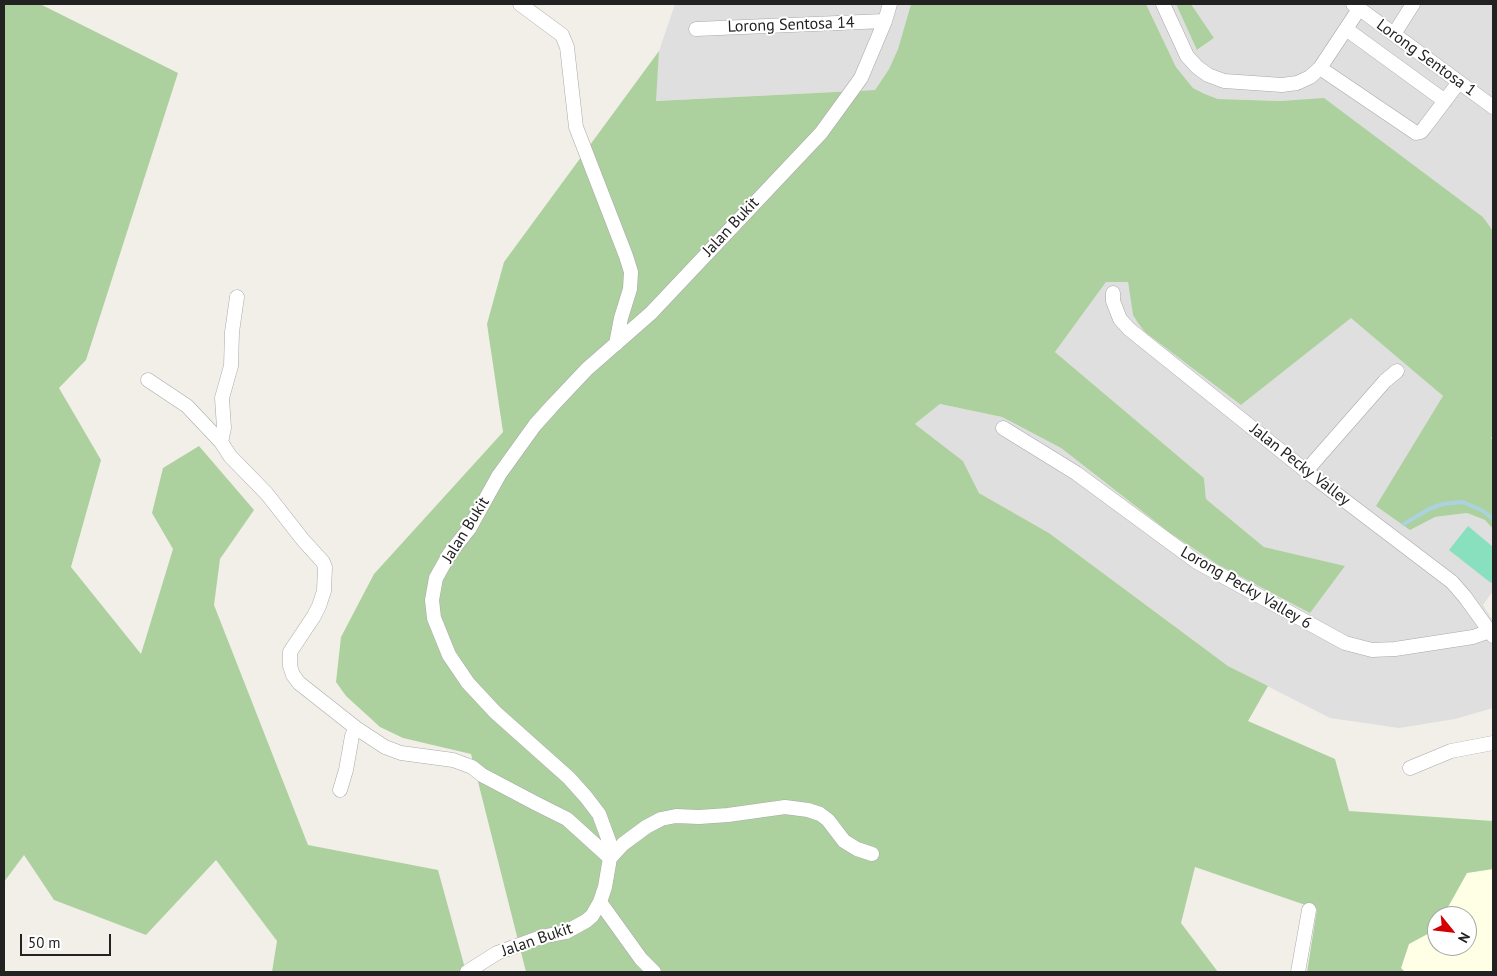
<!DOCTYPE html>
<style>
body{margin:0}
#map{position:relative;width:1497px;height:976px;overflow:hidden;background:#f2efe9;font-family:"PT Sans",sans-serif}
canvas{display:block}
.frame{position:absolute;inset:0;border:5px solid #222;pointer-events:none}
.north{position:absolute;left:1427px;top:906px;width:50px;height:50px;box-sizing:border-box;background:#fff;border:1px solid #a7a7a7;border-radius:50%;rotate:119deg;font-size:14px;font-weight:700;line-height:20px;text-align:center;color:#222}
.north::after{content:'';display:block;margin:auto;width:18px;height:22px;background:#d40000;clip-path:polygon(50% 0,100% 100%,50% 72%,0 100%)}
.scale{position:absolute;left:20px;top:934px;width:91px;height:22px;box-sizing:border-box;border:2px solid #222;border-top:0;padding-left:6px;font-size:15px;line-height:18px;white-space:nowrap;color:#222;-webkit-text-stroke:4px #fff;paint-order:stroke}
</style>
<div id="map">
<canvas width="1497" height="976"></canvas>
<div class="frame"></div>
<div class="north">N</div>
<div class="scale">50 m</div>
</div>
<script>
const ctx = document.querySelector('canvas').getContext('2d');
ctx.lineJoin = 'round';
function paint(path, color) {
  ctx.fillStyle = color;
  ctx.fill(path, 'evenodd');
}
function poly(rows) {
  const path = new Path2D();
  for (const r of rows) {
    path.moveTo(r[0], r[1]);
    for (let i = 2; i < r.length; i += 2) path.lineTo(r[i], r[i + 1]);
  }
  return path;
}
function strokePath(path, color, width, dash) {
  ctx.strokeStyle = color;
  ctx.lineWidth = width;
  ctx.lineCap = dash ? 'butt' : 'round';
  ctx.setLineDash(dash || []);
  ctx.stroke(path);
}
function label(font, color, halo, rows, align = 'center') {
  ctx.font = font + ' "PT Sans",sans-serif';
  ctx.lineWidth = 4;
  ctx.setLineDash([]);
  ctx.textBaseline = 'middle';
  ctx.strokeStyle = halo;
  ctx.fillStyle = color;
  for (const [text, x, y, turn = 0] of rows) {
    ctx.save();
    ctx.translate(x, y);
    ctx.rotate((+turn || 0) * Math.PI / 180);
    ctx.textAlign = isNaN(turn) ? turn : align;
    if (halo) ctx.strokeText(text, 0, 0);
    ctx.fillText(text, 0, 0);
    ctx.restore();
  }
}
paint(poly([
 [675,4,911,4,898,49,889,69,875,90,655,101,659,51],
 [1146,4,1176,4,1198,50,1214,38,1191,4,1493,4,1493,231,1483,217,1324,99,1281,101,1218,99,1205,94,1193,88,1176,67],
 [1106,282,1128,282,1133,314,1241,405,1351,317,1443,396,1410,529,1435,517,1467,513,1485,520,1493,529,1493,591,1483,605,1493,621,1493,708,1455,719,1399,728,1330,718,1228,666,1049,533,979,493,963,461,915,424,940,404,1002,417,1061,448,1170,533,1217,564,1344,566,1264,547,1206,499,1204,478,1055,352]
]), '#e0dfdf');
paint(poly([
 [1493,869,1493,972,1405,972,1401,969,1409,944,1435,930,1437,927,1437,946,1467,946,1467,916,1443,916,1467,873]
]), '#ffffe5');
paint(poly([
 [4,4,40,4,178,73,86,360,59,388,101,460,71,567,141,654,173,549,152,513,163,468,199,446,254,510,220,559,214,605,308,845,438,870,466,972,272,972,277,941,216,860,146,935,54,900,24,855,4,882],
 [911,4,1146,4,1176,67,1193,88,1205,94,1218,99,1281,101,1324,98,1483,217,1493,231,1493,435,1491,438,1493,439,1493,529,1485,520,1467,513,1435,517,1410,530,1376,506,1443,396,1351,318,1241,405,1145,332,1138,323,1133,315,1128,282,1106,282,1055,352,1204,478,1206,499,1264,547,1345,566,1310,613,1217,564,1170,533,1061,448,1002,417,940,404,915,424,963,461,979,493,1049,533,1228,666,1268,686,1248,721,1335,759,1349,811,1493,821,1493,869,1467,873,1443,916,1437,916,1435,930,1409,944,1401,968,1405,972,1307,972,1317,909,1195,867,1181,923,1218,972,526,972,471,754,403,738,380,727,346,696,336,682,341,637,374,574,503,432,487,324,504,262,659,51,656,101,875,90,889,69,898,49],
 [1176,4,1191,4,1214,38,1197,50]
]), '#add19e');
paint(poly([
 [1468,526,1493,547,1493,580,1491,583,1449,550]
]), '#88e0be');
strokePath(poly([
 [1404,524,1429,509,1443,504,1463,502,1483,511,1493,519]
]), '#aad3df', 4);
const minor = poly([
 [520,4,562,35,567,47,576,127,626,256,631,272,630,289,621,318,616,344],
 [1163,4,1187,56,1197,67,1208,75,1224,81,1282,85,1297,83,1310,77,1320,68,1359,9],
 [1353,4,1493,107],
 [696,29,885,21],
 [1346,29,1445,101],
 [1394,34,1413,4],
 [1320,68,1416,133,1421,132,1425,127,1459,82],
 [1113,293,1113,301,1120,319,1129,329,1306,471,1452,582,1465,597,1493,636],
 [237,297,232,332,231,366,222,398,224,428,221,442,230,456,267,494,303,540,323,562,325,567,324,591,319,606,314,616,290,652,290,666,293,675,299,683,356,728,385,747,401,753,453,760,472,767,482,775,537,804,567,819,610,858,623,844,646,827,661,819,676,816,699,817,728,815,785,807,808,810,820,814,828,820,844,841,857,849,872,854],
 [148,380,187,406,221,442],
 [1003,428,1076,473,1197,562,1345,643,1372,650,1395,649,1473,637,1490,631],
 [1306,471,1385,381,1397,371],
 [1410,768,1451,751,1493,743],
 [340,790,346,770,352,736,356,728],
 [600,902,641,959,654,972],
 [467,972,497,953,541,937,566,932,586,921,592,916,600,902,605,887,610,858,609,841,599,814,586,797,569,778,495,712,468,683,449,655,434,618,432,600,436,578,450,553,469,529,499,475,535,425,553,405,587,369,651,313,821,133,861,78,885,21,890,4],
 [1298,972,1309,910]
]);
strokePath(minor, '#a9a9a9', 15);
strokePath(minor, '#fff', 14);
label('16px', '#222', '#fff', [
 ["Lorong Sentosa 14",791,25,-2],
 ["Lorong Sentosa 1",1426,58,36],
 ["Jalan Bukit",731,227,-47],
 ["Jalan Pecky Valley",1300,465,38],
 ["Jalan Bukit",466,530,-58],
 ["Lorong Pecky Valley 6",1246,588,30],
 ["Jalan Bukit",537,940,-19]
]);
</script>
